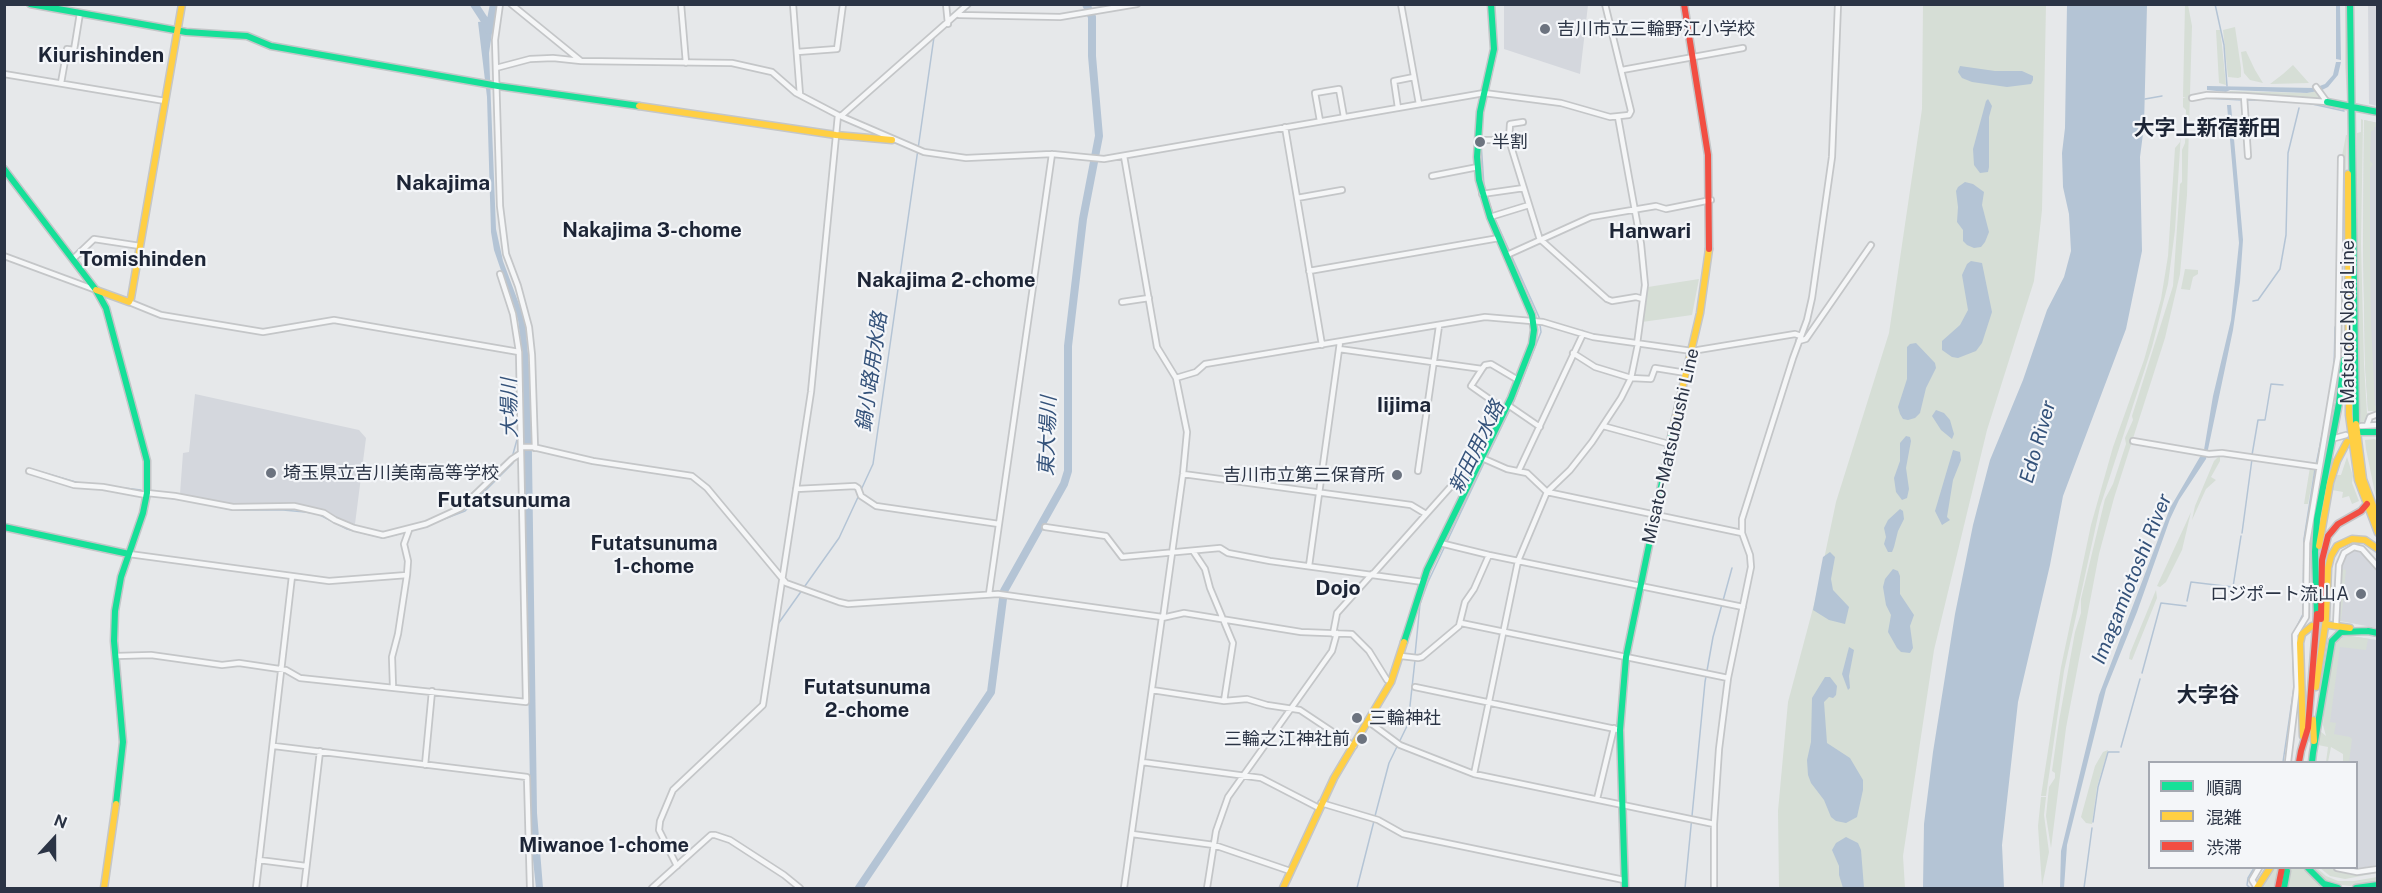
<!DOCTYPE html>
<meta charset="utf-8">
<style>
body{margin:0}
#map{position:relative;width:2382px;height:893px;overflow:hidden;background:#e6e8ea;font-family:"Public Sans","Noto Sans JP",sans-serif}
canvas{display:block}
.frame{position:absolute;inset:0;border:6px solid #2b3445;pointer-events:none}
.legend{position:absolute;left:2148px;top:761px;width:210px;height:108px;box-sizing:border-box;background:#f4f6f9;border:2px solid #a4a8b1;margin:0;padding:8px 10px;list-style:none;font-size:18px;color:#2b3445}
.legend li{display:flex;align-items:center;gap:12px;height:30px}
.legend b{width:30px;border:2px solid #a4a8b1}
.north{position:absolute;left:24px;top:809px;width:60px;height:60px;-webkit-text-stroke:4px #f4f6f9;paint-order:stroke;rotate:21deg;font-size:16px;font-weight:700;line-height:24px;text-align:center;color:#2b3445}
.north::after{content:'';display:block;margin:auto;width:21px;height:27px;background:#2b3445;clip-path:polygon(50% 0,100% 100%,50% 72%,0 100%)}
</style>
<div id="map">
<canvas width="2382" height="893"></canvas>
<div class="frame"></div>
<ul class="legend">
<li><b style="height:8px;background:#16e098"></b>順調</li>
<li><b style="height:8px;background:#ffcf43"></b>混雑</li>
<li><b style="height:8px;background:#f24e42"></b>渋滞</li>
</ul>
<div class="north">N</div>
</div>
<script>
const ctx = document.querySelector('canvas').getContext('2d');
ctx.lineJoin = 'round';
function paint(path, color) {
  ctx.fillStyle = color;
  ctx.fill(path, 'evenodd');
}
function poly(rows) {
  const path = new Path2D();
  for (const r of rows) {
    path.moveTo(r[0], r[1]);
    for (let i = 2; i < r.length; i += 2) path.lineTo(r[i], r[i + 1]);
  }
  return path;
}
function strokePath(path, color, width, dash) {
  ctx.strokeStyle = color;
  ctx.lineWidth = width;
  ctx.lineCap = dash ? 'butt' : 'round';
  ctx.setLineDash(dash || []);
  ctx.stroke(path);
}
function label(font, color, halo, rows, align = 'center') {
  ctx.font = font + ' "Public Sans","Noto Sans JP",sans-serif';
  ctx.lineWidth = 4.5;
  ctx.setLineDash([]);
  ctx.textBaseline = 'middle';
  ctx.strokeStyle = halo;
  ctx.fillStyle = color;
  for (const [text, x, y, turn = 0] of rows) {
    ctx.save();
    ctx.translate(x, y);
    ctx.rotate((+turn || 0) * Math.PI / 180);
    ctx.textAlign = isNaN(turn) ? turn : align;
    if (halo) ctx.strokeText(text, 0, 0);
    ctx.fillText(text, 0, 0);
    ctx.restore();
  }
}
paint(poly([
 [1588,5,1580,74,1504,49,1504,5],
 [2368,5,2377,5,2377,106,2369,104],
 [2364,120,2378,123,2377,411,2368,411,2365,364,2363,244],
 [195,394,359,430,366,438,355,524,339,519,326,510,293,503,234,504,180,494,183,453,189,452],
 [2354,551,2363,553,2367,556,2377,572,2377,628,2340,621,2343,561,2345,556],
 [2350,636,2377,640,2377,865,2360,868,2348,868,2356,868,2356,762,2347,762,2349,752,2327,731,2335,663,2342,637]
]), '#d4d7dd');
paint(poly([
 [1923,5,2046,5,2042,210,2034,281,1987,430,1934,650,1903,856,1905,888,1779,888,1778,811,1788,702,1816,597,1836,502,1889,333,1922,109],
 [2185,5,2188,5,2192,26,2187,195,2180,274,2165,338,2114,498,2099,554,2066,728,2051,848,2046,816,2049,787,2055,778,2055,773,2052,771,2059,721,2075,632,2081,613,2081,599,2105,499,2113,484,2126,444,2125,438,2133,420,2132,416,2173,286,2180,184,2182,182,2182,150,2185,143,2186,110,2183,107,2183,98,2186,98,2183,97],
 [2345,5,2347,5,2347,95,2345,65],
 [2235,27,2241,68,2241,77,2238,78,2228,77,2223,30],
 [2216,30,2220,30,2222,45,2226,85,2219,83],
 [2246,51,2255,70,2263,83,2250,80,2244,73,2241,52],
 [2293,65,2309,83,2270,84,2283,74],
 [2230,91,2307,93,2318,91,2321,96,2317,100,2292,97,2228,95],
 [2182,116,2175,230,2168,284,2152,347,2100,507,2064,671,2046,796,2041,796,2061,667,2091,525,2113,447,2144,360,2161,299,2168,256,2175,148,2180,142],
 [2361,119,2363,120,2361,244,2364,364,2367,413,2373,413,2361,424,2358,385,2357,170,2357,133,2361,132],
 [2364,120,2378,123,2377,127,2374,127,2374,130,2371,131,2370,161,2373,164,2370,169,2370,250,2371,323,2375,405,2377,407,2377,411,2368,411,2365,364,2363,244],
 [2346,135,2347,135,2343,286,2341,286,2342,156],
 [2185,269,2198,270,2198,274,2193,277,2190,290,2181,289],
 [1699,279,1692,315,1642,322,1648,287],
 [2374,439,2377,440,2377,503,2366,449,2365,440],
 [2220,455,2220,461,2211,477,2216,480,2206,489,2192,520,2195,506,2214,461],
 [2347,457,2353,476,2352,483,2359,501,2352,504,2349,496,2342,498,2343,492,2332,490,2337,475,2341,475],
 [2310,467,2315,467,2308,504,2304,504],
 [2191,512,2182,550,2166,582,2160,587,2157,586],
 [2342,569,2346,570,2341,621,2377,628,2340,621],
 [2156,590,2157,598,2132,660,2129,659,2130,653],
 [2350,636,2377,640,2368,639,2366,650,2340,647,2330,722,2336,723,2334,734,2350,737,2352,739,2349,762,2343,762,2343,754,2331,747,2328,762,2326,762,2328,747,2318,745,2319,730,2326,736,2323,725,2327,682,2337,640],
 [2108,750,2097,787,2092,824,2086,823,2081,817,2095,766,2103,752],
 [2041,797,2046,797,2044,815,2049,852,2042,886,2038,826],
 [2273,868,2280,868,2275,888,2264,888,2262,887],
 [2291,868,2306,868,2330,888,2288,888],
 [2312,868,2317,868,2326,876,2338,881,2354,881,2377,877,2377,881,2350,886,2334,884,2326,881],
 [2320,868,2332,868,2351,875,2377,872,2377,873,2345,879,2330,876]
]), '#d6ded6');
paint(poly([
 [2067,5,2147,5,2144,126,2140,157,2142,251,2126,329,2063,496,2050,565,2018,702,2002,845,2004,888,1923,888,1924,824,1933,752,1955,614,1973,525,1990,460,2023,380,2047,310,2064,277,2071,251,2069,214,2063,187,2062,153,2065,128],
 [2336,5,2340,5,2341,60,2336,59],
 [494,20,489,53,496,229,503,261,525,320,531,387,537,813,543,888,536,888,531,841,522,352,518,320,494,250,491,232,487,97,478,22],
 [2336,62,2341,62,2338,75,2328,87,2320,91,2317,87,2325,84,2333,75],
 [1960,66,1995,71,2022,71,2033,76,2033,80,2031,84,2007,87,1972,82,1962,78,1958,72],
 [2207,86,2315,88,2318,91,2307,93,2230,90,2226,92,2207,90],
 [1988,99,1992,106,1989,117,1989,167,1988,172,1980,173,1974,165,1973,149,1986,101],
 [2227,105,2231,105,2243,240,2240,282,2233,330,2206,459,2179,500,2170,519,2137,612,2106,689,2067,845,2064,888,2060,888,2061,851,2099,695,2170,508,2204,450,2213,396,2231,320,2239,243],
 [1965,182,1973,184,1984,192,1982,205,1989,232,1985,242,1981,247,1974,248,1967,245,1963,241,1963,230,1957,222,1958,207,1956,191,1958,187],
 [1971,261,1982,263,1992,312,1982,343,1976,351,1958,358,1952,357,1942,350,1942,341,1960,325,1968,310,1962,275,1967,264],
 [1916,343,1935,363,1936,368,1926,388,1920,413,1915,418,1908,420,1903,419,1900,414,1898,407,1907,379,1907,347,1910,344],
 [1936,410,1944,413,1950,420,1954,434,1952,439,1941,430,1932,416],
 [1906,436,1910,437,1911,441,1906,468,1909,489,1907,498,1902,500,1896,492,1894,478,1900,461,1900,443],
 [1953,450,1960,452,1961,460,1953,480,1947,517,1950,520,1942,525,1935,511],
 [1900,509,1903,511,1904,519,1898,531,1894,547,1892,552,1888,552,1884,544,1886,537,1884,528,1888,520],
 [1830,552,1835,557,1831,579,1833,590,1849,607,1845,624,1829,620,1813,610,1823,557],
 [1893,569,1898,571,1900,576,1900,594,1914,615,1910,626,1913,648,1910,653,1901,652,1897,648,1888,632,1891,615,1886,605,1883,587,1885,579],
 [1849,647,1854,650,1849,676,1850,688,1848,690,1842,674],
 [1825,677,1830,677,1837,686,1836,695,1833,698,1829,697,1824,702,1827,743,1850,758,1863,780,1863,790,1857,817,1846,823,1836,821,1831,817,1824,800,1811,783,1808,775,1807,760,1811,742,1812,698],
 [1846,837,1858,843,1861,850,1864,888,1843,888,1839,875,1839,866,1832,850,1836,843]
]), '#b4c4d5');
strokePath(poly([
 [2215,4,2224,45,2227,86],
 [1495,17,1496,40],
 [1488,90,1496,54],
 [2205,98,2242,100],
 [2145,99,2162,96],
 [2246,100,2275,100],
 [2303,102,2344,111],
 [1481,142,1484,186],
 [1489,202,1493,214],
 [2253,301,2258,300,2280,269,2286,235,2288,153,2299,108],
 [2334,370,2335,327],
 [513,454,518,436],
 [2252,455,2258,420,2265,420,2271,384,2283,385],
 [1487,457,1514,401,1541,332,1539,317,1495,219],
 [2316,465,2326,416],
 [31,469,79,483],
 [90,484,141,490],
 [861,490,873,464,934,37],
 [169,498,185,500],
 [210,505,233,510,283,510,305,512,318,514,347,529,383,538,406,532],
 [431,524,465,511,513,463],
 [411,531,421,528],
 [2242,533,2252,459],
 [2187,601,2191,582,2233,587,2241,536],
 [778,624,839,538,859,495],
 [1415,655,1420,604,1428,582,1485,461],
 [2142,673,2161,603,2186,606],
 [2121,747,2140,679],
 [2283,762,2294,687,2292,636,2303,614,2304,539,2315,469],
 [1375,816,1389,763,1408,724,1415,660],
 [2093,822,2098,787,2108,752,2119,752],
 [1357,888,1374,821],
 [1685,888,1705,682,1713,637,1732,568],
 [2084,888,2092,828],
 [2250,888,2247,885,2248,878,2254,868]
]), '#b4c4d5', 1.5);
strokePath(poly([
 [474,4,489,27,489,30],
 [489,30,494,4],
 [859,888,991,692,1004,591,1064,484,1068,471,1068,346,1083,219,1099,136,1092,56,1092,17,1086,4]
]), '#b4c4d5', 8);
const street = poly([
 [500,4,495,40,500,206,506,254,518,286,529,327,532,355,535,448],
 [511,4,581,61,732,63,772,72,796,93,838,115,924,152,966,158,1052,154,1104,159,1484,93,1561,103,1610,117,1629,115,1631,111,1605,4],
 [681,4,686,63],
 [793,4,800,95],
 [946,4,948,24],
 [1401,4,1419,104],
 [959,15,1060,17,1137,4],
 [797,52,837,49,843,4],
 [496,68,530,59,553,58,581,61],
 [1622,70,1743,48],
 [4,74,165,101],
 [61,83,67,49,74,50,80,13],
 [2316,87,2327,102],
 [2244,96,2248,156],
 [2192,98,2207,95,2244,96,2327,102],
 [1398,108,1394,81,1414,77],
 [841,116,968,4],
 [1618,117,1641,244,1645,285,1637,344],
 [1320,121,1315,93,1339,89,1344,117],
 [1523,122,1510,124,1509,140,1540,240],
 [1285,127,1322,345],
 [1478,140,1509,140],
 [1124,156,1157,347,1176,378,1187,432,1183,474,1163,618],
 [1432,176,1478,167],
 [1482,194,1524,188],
 [1297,198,1342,190],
 [1490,217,1529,205],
 [1541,240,1607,299,1612,301,1636,297,1643,299],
 [1507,255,1591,217,1656,206,1666,209,1711,200],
 [4,256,96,290],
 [73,259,94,239,140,246],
 [1309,271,1499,238],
 [129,302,161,315,263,332,334,320,519,352],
 [1122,302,1149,298],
 [1799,341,1806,339,1871,245],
 [1638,344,1631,378,1621,398,1592,442,1570,470,1547,492,1742,533],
 [1339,349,1482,369,1471,386,1505,410],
 [1573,353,1595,367,1631,378,1651,379,1655,368,1686,373],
 [1482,369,1485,365,1491,364,1518,380],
 [1176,378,1196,372,1205,364,1485,317,1543,322,1593,337,1692,351,1795,334,1801,336],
 [1508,405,1540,427],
 [2367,425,2370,417,2378,414],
 [1603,426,1669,444],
 [2361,426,2378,425],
 [2335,438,2346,435],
 [2133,441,2209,454,2222,453,2319,467],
 [521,447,533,447,593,461,692,476,707,488,786,583,839,602,848,604,998,594,1162,617,1124,888],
 [1519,470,1583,334],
 [29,471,74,485,103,487,146,495],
 [1418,471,1439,326],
 [1183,474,1411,505,1426,514],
 [796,489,855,486,858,488,861,496,876,506,999,524],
 [147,493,175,496,233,507,294,506,324,513,335,520,354,528,383,535,426,524,461,508,512,459,521,453],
 [1045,527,1106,536,1122,557,1220,548,1228,553,1270,561,1423,582],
 [1440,543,1489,555,1743,607],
 [1193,551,1205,569,1210,588,1233,643,1224,701],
 [129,554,329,581,407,575,398,634,392,657,393,687],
 [1309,566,1340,342],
 [1373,574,1478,456,1484,453],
 [407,575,408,561,404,544,409,530],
 [989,594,1052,154],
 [1162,618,1184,613,1301,632,1352,634,1369,651,1387,680,1391,682],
 [1461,623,1728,678],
 [2336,625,2339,565,2344,553,2354,547,2362,549,2378,567],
 [1333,634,1337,613,1372,574],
 [116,656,151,655,222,665,239,663,286,670,300,678,526,702,519,352,513,314,500,274],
 [1401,656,1418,658,1422,657,1459,626,1465,602,1474,589,1489,555],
 [1415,687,1620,730],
 [1152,690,1224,701,1247,699,1267,705,1300,710,1354,746],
 [1369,722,1400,745,1474,774,1714,824],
 [274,746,527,777,530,888],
 [1142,762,1261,778,1319,808],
 [2288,762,2297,687,2295,635,2306,617,2307,543,2338,357,2341,158],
 [425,765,432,691],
 [1474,774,1518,561,1547,492,1527,473,1507,469,1482,458],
 [1597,799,1614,728],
 [1321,803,1378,820,1403,834,1624,880],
 [1132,834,1214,845,1290,871],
 [259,860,306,866],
 [677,866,659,830,660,821,673,790,763,705,811,392,838,115],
 [2337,868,2357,872,2378,869],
 [256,888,292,576],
 [304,888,320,751],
 [652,888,711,835,715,835,730,840,784,875,800,888],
 [1207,888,1216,831,1228,797,1332,651,1337,633],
 [1714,888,1714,824,1719,749,1728,678,1751,567,1750,555,1742,533,1742,519,1793,358,1807,320,1812,298,1832,157,1838,4],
 [2257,888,2252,880,2259,868]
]);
const fast = poly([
 [30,4,186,32,247,36,271,46,498,86,639,106],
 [2350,4,2356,424],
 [2327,102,2378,112],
 [4,169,96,290,106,308,147,461,147,493,143,513,121,577,115,611,114,641,123,742,116,804],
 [2361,432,2378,432],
 [4,527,129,554],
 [2317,616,2315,552,2317,519,2339,403,2344,360],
 [2368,631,2378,633],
 [1404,642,1427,570,1511,398,1532,344,1534,330,1532,315,1490,217,1479,180,1477,157,1480,112,1494,49,1491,4],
 [2313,753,2332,641,2341,632,2368,631],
 [2312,762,2313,753],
 [2308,868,2324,884,2338,888],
 [1625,888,1620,730,1626,657,1673,428],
 [2284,888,2287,871],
 [2356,888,2378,885]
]);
const slow = poly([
 [639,106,836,135,892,140],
 [2348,174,2349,415,2358,480,2378,533],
 [96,290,129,302,131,298,182,4],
 [2356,424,2363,479,2378,519],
 [1673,428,1700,313,1709,249],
 [2319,546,2330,483,2337,461,2347,442],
 [2329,625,2350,628],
 [2316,687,2326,619,2328,568,2331,556,2337,546,2352,539,2365,540,2378,549],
 [2313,720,2314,741],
 [2303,736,2300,643,2302,634,2312,626],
 [104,888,116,804],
 [1283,888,1334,778,1391,682,1404,642],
 [2257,888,2270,868]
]);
const jam = poly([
 [1684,4,1708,155,1709,249],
 [2321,619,2322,560,2328,536,2338,524,2361,511,2367,504],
 [2301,751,2308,728,2317,614],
 [2299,762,2301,751],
 [2278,888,2282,868]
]);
strokePath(street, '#c4c6c8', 8);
strokePath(fast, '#c4c6c8', 9);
strokePath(slow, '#c4c6c8', 9);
strokePath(jam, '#c4c6c8', 9);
strokePath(street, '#f5f6f7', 4.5);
strokePath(fast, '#16e098', 6);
strokePath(slow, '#ffcf43', 6);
strokePath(jam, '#f24e42', 6);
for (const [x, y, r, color] of [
 [1545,29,6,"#6c737f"],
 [1480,142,6,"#6c737f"],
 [271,473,6,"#6c737f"],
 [1397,475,6,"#6c737f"],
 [2361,594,6,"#6c737f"],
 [1357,718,6,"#6c737f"],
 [1362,739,6,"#6c737f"]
]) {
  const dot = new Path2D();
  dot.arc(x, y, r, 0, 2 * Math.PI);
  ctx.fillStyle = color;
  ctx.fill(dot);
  strokePath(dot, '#f4f6f9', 2);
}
label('18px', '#2b3445', '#f4f6f9', [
 ["吉川市立三輪野江小学校",1557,29],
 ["半割",1492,142],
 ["埼玉県立吉川美南高等学校",283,473],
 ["吉川市立第三保育所",1385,475,"right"],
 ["ロジポート流山A",2349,594,"right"],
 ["三輪神社",1369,718],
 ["三輪之江神社前",1350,739,"right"]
], 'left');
label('18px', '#2b3445', '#f4f6f9', [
 ["Matsudo-Noda Line",2348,322,-90],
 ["Misato-Matsubushi Line",1671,446,-77]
]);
label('bold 20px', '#1d2536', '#f4f6f9', [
 ["Nakajima 3-chome",652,231],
 ["Nakajima 2-chome",946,281],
 ["Futatsunuma",654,544],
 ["1-chome",654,567],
 ["Futatsunuma",867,688],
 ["2-chome",867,711],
 ["Miwanoe 1-chome",604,846]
]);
label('italic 20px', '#34527a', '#f4f6f9', [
 ["鍋小路用水路",872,372,-82],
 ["大場川",510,408,-91],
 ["東大場川",1048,436,-88],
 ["Edo River",2038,442,-74],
 ["新田用水路",1477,447,-64],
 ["Imagamiotoshi River",2132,579,-68]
]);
label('bold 21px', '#1d2536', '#f4f6f9', [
 ["Kiurishinden",101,56],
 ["大字上新宿新田",2207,129],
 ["Nakajima",443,184],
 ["Hanwari",1650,232],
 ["Tomishinden",143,260],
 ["Iijima",1404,406],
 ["Futatsunuma",504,501],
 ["Dojo",1338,589],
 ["大字谷",2208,696]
]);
</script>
